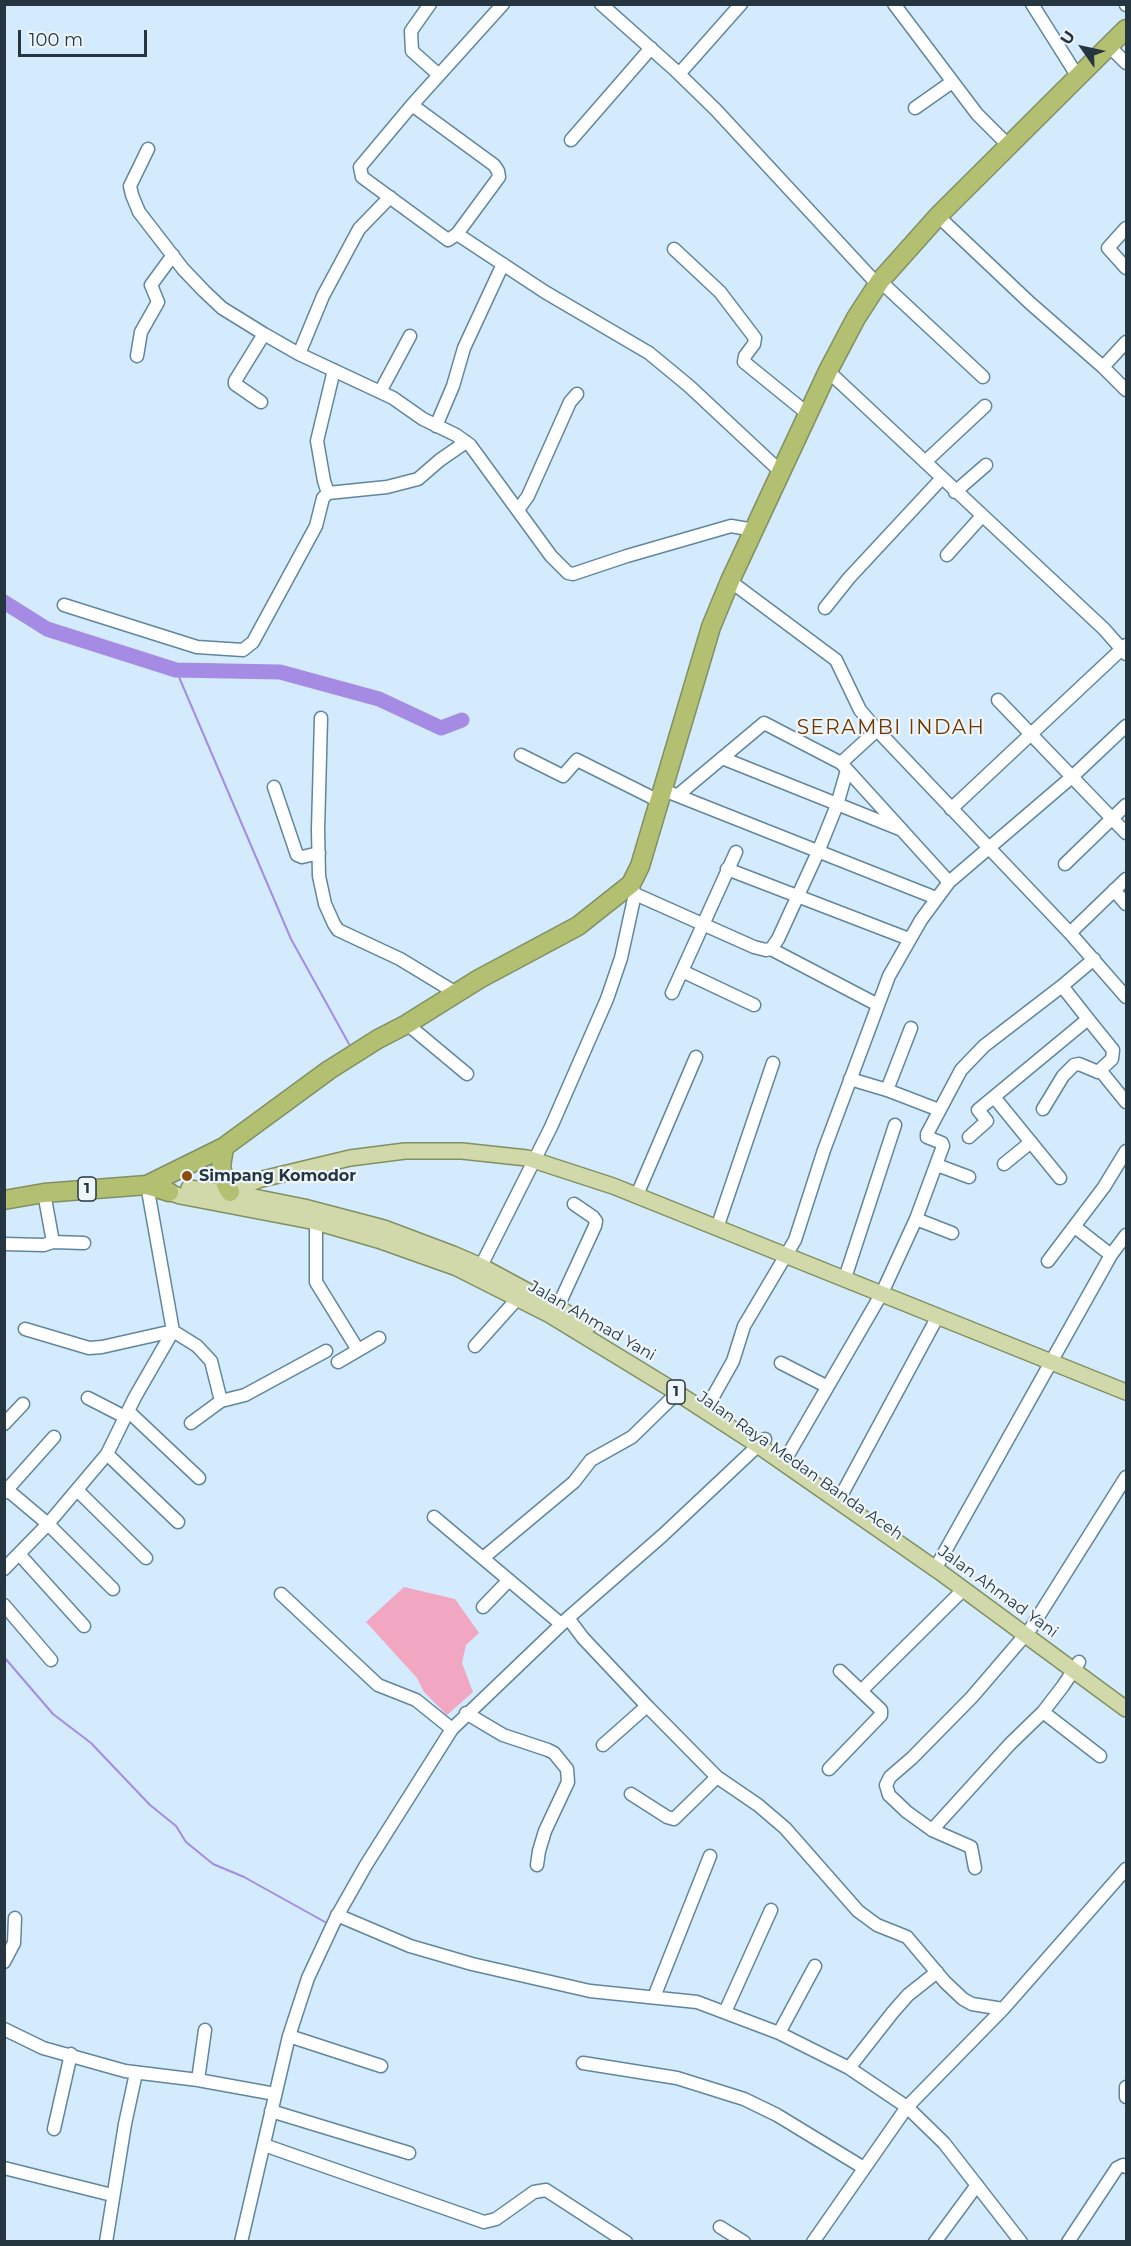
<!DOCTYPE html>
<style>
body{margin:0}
#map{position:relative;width:1131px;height:2246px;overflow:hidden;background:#d3ebfc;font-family:Montserrat,sans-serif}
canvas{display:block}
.frame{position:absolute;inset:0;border:6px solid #263641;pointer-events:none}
.north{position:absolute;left:1053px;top:18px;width:60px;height:60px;-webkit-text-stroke:4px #eef6fb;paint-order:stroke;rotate:304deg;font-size:16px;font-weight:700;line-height:24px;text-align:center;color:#263641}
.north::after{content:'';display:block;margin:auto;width:21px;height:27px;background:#263641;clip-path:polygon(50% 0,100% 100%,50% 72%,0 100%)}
.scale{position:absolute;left:18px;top:30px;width:129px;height:27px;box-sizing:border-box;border:3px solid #263641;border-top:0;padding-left:8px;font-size:18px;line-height:21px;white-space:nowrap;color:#263641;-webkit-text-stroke:4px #eef6fb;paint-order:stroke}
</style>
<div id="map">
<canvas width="1131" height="2246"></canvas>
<div class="frame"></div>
<div class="north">U</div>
<div class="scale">100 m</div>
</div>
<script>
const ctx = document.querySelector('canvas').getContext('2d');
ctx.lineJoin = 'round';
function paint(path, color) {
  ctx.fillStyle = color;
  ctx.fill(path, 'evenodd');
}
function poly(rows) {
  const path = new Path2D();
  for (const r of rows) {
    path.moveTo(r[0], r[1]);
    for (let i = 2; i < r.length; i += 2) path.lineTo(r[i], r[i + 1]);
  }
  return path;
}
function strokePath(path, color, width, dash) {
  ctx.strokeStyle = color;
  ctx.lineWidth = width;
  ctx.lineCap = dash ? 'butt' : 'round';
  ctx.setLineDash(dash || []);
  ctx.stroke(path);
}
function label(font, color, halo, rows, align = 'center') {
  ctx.font = font + ' Montserrat,sans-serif';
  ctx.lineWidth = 4.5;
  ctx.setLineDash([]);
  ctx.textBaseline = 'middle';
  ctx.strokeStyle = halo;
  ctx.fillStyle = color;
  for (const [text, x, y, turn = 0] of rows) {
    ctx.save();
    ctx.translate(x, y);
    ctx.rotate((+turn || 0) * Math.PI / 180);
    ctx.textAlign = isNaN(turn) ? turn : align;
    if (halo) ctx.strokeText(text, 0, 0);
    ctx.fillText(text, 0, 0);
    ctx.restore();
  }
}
paint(poly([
 [404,1587,455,1599,479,1633,466,1645,462,1663,473,1692,447,1715,424,1692,417,1678,366,1622]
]), '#f1a7c1');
strokePath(poly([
 [176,670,291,939,349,1044],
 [4,1657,53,1714,91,1743,150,1805,176,1826,186,1842,213,1864,244,1877,325,1922]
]), '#a68be5', 2);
strokePath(poly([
 [4,602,47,629,176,670,280,672,379,699,441,728,462,720]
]), '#a68be5', 15);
const minor = poly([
 [430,4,411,31,412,51,439,75],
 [601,4,675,70,716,110,878,285],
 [894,4,977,114,1009,146],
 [1032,4,1078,77],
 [1126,4,1126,5],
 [1109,46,1126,63],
 [679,74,741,4],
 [412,105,494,165,498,171,499,177,457,234,448,240,362,177,360,167,412,105,503,4],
 [915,108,952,82],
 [571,140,651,48],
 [148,149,130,186,132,195,139,212,183,269,204,291,222,308,264,334,299,354,393,398,423,419,456,435,470,445,551,556,568,573,573,574,627,556,731,526,754,530],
 [938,216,1030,303,1103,367,1126,390],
 [1126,228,1108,248,1126,268],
 [457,234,545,292,649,353,689,386,781,472],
 [674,249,720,292,755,338,754,344,745,356,744,362,808,414],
 [880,281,983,377],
 [299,354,323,296,359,229,390,197],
 [137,356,141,332,158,302,151,285,173,255],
 [1103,367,1126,342],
 [828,371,1104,629,1126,654],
 [380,392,410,336],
 [261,402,235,384,235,381,264,334],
 [436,426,453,386,464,348,503,264],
 [925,462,985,406],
 [955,492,986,465],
 [328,493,324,481,317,441,334,370],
 [518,510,528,496,570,402,577,394],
 [947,555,982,516],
 [730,581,836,660,860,710,877,730,1070,933,1126,997],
 [64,605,197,647,243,650,253,642,316,526,323,498,328,493,387,487,418,479,440,460,466,442],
 [825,608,849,578,942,478],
 [998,700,1126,833],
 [321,718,318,830,319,876,325,904,334,924,338,930,400,959,456,993],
 [521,755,563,776,577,760,659,801],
 [722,758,902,830],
 [841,763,877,730],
 [274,787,297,855,302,857,319,853],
 [671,793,936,898],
 [678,795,764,723,841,763,949,882],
 [951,809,1126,645],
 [1065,864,1126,805],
 [727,869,909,939],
 [1114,890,1126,904],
 [635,894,754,947,766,950,771,949,778,939,818,852,837,805,847,770],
 [1070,933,1126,879],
 [771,949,878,1005],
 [682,971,754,1005],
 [1062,986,1094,959],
 [672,993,736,852],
 [407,1024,467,1074],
 [1100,1070,1126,1102],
 [850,1079,887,1090,939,1110],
 [887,1090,911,1028],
 [994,1097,1060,1178],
 [1043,1109,1063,1076,1074,1065,1079,1064,1098,1072,1112,1059,1113,1050,1088,1019],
 [1004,1164,1031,1142],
 [937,1165,969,1177],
 [44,1193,53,1242],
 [637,1195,696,1057],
 [916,1219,952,1233],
 [316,1222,316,1282,358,1350],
 [1075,1227,1111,1255],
 [717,1228,773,1063],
 [4,1244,44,1245,53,1242,84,1243],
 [1048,1261,1104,1187,1126,1151],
 [481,1266,551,1127,607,999,621,958,635,894,631,884],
 [845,1278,895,1125],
 [555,1313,595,1226,596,1221,593,1217,574,1204],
 [25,1329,89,1348,102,1347,173,1331,197,1346,211,1361,221,1401],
 [475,1346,518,1298],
 [338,1362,379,1338],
 [781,1363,826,1386],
 [88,1398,125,1417],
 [710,1402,733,1361,744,1326,795,1240,824,1150,889,976,921,920,949,882,1073,776,1126,726],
 [128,1411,199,1478],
 [191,1423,221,1401,245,1395,326,1351],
 [4,1424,23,1404],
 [107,1454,178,1522],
 [788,1455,882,1293,916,1219,943,1146,942,1143,927,1137,927,1134,961,1070,984,1046,1062,986,1088,1019,978,1110,987,1121,969,1137],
 [4,1487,48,1524,113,1589],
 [77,1490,146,1558],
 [4,1493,54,1437],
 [842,1494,938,1316],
 [434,1517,561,1624],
 [19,1554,84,1626],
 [483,1558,574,1482,591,1460,632,1437,677,1393],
 [939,1562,1111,1255,1126,1235],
 [4,1569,48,1524,107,1454,135,1397,173,1331,147,1185],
 [281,1594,378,1685,416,1700,452,1729],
 [4,1605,51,1660],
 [483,1607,509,1580],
 [568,1618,583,1638,647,1706,717,1777,758,1805,785,1828,858,1911,877,1925,907,1937,945,1982,963,1999,972,2004,1003,2009],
 [1031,1628,1126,1477],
 [861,1691,964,1589],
 [1043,1712,1100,1756],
 [466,1713,503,1735,548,1750,554,1753,567,1769,568,1782,545,1831,539,1851,537,1865],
 [603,1745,647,1706],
 [829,1769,881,1715,881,1710,840,1671],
 [631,1794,667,1817,674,1819,717,1777],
 [932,1830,1010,1744,1043,1712,1063,1686,1079,1662],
 [975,1868,971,1847,932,1830,907,1812,889,1795,886,1785,890,1777,912,1758,972,1697,1026,1634],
 [337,1915,410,1946,472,1964,590,1991,697,2002,779,2033,849,2068,907,2107,944,2143,1021,2242],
 [4,1962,14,1943,15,1918],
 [654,1997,710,1856],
 [725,2012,771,1910],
 [4,2029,43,2048,125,2071,198,2080,275,2094],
 [779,2033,815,1966],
 [289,2036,381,2066],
 [583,2063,677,2078,744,2099,777,2115,864,2168],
 [849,2068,893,2012,908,1995,937,1972],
 [198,2080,205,2030],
 [1126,2087,1126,2097],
 [271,2111,409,2153],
 [54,2129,71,2054],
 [264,2145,484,2222,496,2219,534,2192,546,2190,626,2242],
 [4,2168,112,2195],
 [720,2227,744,2242],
 [106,2242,125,2124,136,2073],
 [241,2242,289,2036,308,1978,336,1918,366,1865,452,1729,568,1618,663,1535,765,1439],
 [813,2242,907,2107,1003,2009,1126,1869],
 [935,2242,977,2185],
 [1068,2242,1117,2168,1123,2165,1126,2167]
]);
const major = poly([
 [189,1188,239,1194,304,1207,384,1228,453,1254,481,1266,557,1307,588,1326],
 [169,1192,180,1196,316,1222,378,1240,457,1268,550,1315,668,1387,759,1446,940,1572,1126,1709],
 [230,1192,258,1180,350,1158,405,1151,462,1151,527,1158,613,1186,1126,1392]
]);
const highway = poly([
 [224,1147,221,1167,226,1185,230,1192],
 [147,1185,224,1147,329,1070,378,1039,407,1024,479,979,578,926,631,884,640,866,711,627,730,581,828,371,856,318,880,281,938,216,1126,29],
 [4,1200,44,1193,147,1185,169,1192]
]);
strokePath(minor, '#60869e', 15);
strokePath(major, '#829061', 18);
strokePath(highway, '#829061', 21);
strokePath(minor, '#fff', 12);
strokePath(major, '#d1d9aa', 15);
strokePath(highway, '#b3c072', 18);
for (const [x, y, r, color] of [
 [187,1176,6,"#8b4c12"]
]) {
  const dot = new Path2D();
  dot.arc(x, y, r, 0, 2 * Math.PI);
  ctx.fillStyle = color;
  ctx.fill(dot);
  strokePath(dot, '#eef6fb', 2);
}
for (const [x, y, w] of [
 [87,1189,18],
 [676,1392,18]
]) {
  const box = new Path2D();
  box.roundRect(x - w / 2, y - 12, w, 24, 4.5);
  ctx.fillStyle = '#eef6fb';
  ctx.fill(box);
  strokePath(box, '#263641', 1.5);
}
label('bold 15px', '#263641', null, [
 ["1",87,1189],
 ["1",676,1392]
]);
label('bold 16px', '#263641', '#eef6fb', [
 ["Simpang Komodor",199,1176]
], 'left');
label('16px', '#263641', '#eef6fb', [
 ["Jalan Ahmad Yani",592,1321,30],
 ["Jalan Raya Medan Banda Aceh",800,1466,35],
 ["Jalan Ahmad Yani",998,1592,36]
]);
ctx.letterSpacing = '1.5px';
label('20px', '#703700', '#eef6fb', [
 ["SERAMBI INDAH",891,728]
]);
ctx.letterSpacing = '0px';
</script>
